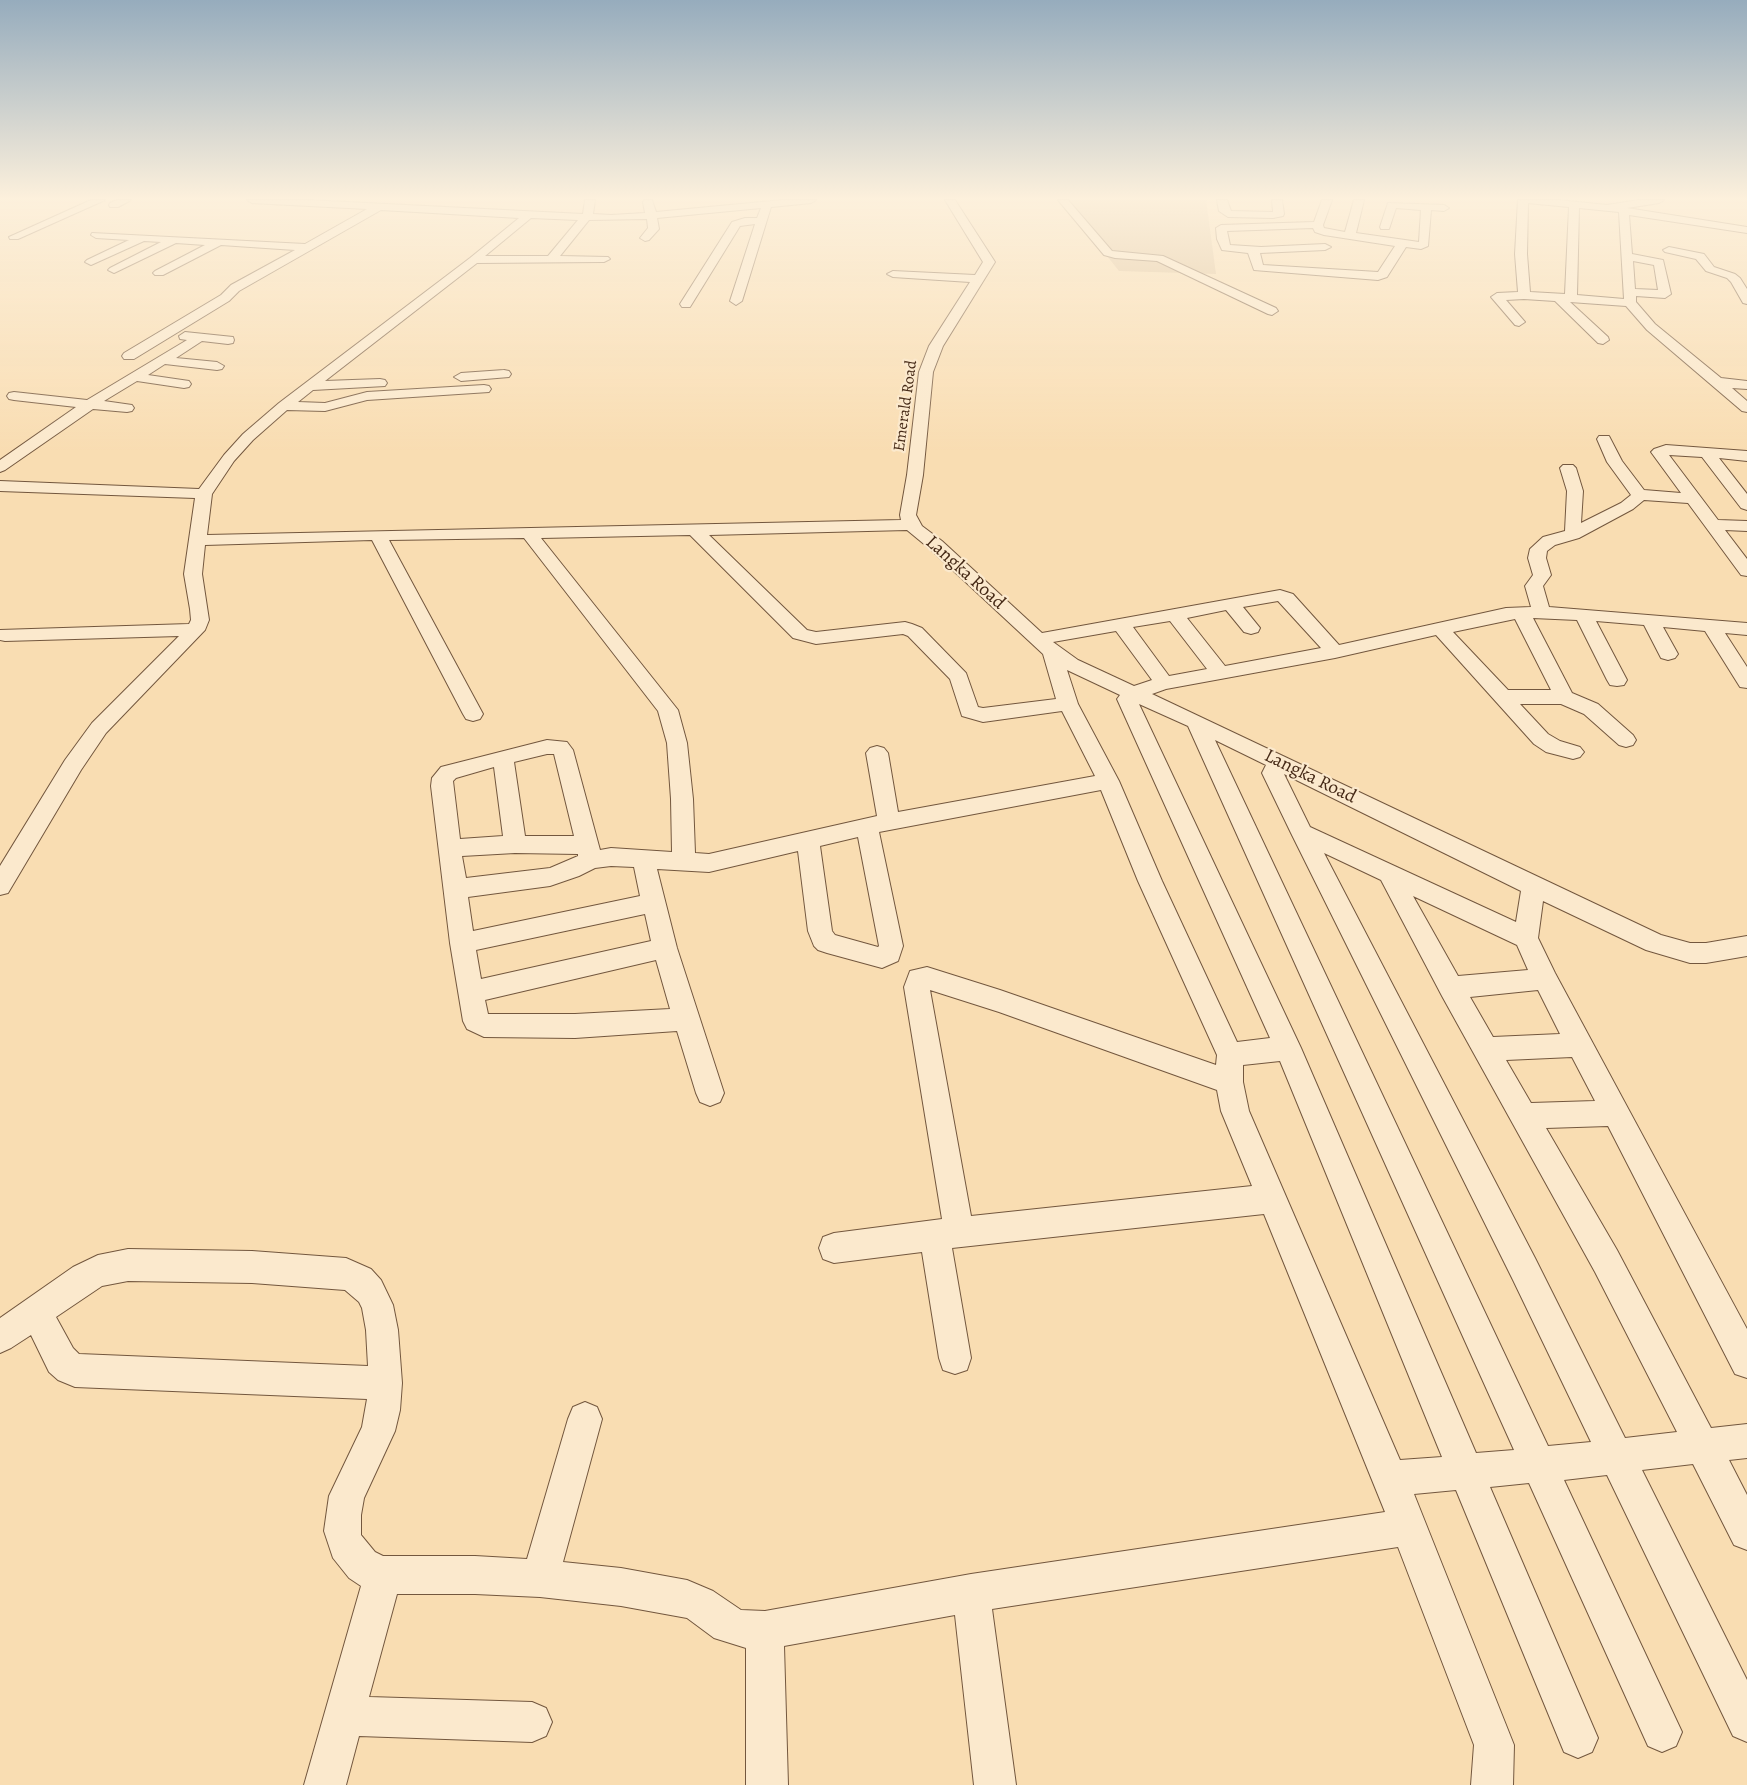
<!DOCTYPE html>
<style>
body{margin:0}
canvas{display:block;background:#f9ddb2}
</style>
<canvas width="1747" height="1785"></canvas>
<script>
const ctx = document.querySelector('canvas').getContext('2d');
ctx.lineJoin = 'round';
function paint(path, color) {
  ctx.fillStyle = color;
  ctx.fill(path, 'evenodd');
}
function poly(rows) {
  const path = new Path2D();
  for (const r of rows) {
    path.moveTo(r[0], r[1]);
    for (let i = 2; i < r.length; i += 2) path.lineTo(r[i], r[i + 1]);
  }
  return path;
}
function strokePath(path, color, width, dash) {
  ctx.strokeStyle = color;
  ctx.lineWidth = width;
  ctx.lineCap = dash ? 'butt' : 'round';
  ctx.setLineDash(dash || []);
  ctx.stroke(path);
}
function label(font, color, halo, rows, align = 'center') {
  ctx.font = font + ' Alegreya,serif';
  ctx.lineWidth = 4.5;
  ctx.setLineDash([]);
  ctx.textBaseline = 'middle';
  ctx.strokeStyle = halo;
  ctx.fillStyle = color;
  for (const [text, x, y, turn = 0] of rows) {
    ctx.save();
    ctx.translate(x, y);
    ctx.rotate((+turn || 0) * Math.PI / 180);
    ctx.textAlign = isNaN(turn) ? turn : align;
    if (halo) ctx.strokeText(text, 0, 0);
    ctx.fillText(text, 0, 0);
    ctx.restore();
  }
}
paint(poly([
 [1062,200,1206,200,1216,274,1119,271]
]), '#dbbf98');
const minor = poly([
 [91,200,105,200,18,239,10,239,9,237,91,200],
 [117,200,131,200,118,207,110,207,109,205,110,203,117,200],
 [247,200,307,200,583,214,585,200,595,200,593,214,611,215,645,213,643,202,644,200,652,200,656,212,783,200,816,200,811,203,771,207,742,301,736,305,730,301,755,224,740,226,690,307,682,307,680,304,732,222,745,218,757,218,761,208,657,218,659,229,649,240,645,241,640,238,648,228,647,219,589,220,560,256,608,257,610,259,604,262,477,263,325,381,380,379,385,380,387,383,385,386,313,390,298,402,325,403,367,392,484,385,489,386,491,389,489,392,367,400,325,411,287,410,253,440,234,461,212,494,207,535,901,520,900,515,907,475,919,372,929,346,970,282,893,277,887,274,893,271,975,275,983,262,945,200,955,200,995,262,943,346,933,372,923,475,916,515,922,526,942,541,1042,633,1280,590,1293,594,1339,645,1506,608,1531,607,1525,586,1533,575,1528,558,1530,549,1543,537,1565,531,1567,491,1560,468,1563,465,1573,465,1576,468,1583,491,1581,523,1621,503,1631,495,1607,462,1597,439,1599,436,1609,436,1622,461,1644,490,1681,493,1651,452,1654,449,1666,445,1747,451,1747,461,1719,458,1747,494,1747,510,1741,508,1702,457,1669,455,1718,520,1747,521,1747,531,1725,530,1747,559,1747,576,1741,575,1688,503,1644,500,1633,509,1579,538,1555,545,1547,551,1546,558,1551,575,1543,586,1549,607,1747,623,1747,635,1725,633,1747,667,1747,688,1740,687,1705,631,1663,627,1678,654,1675,658,1668,660,1661,658,1644,625,1596,621,1627,680,1624,685,1617,686,1610,685,1607,680,1577,620,1533,618,1572,693,1598,704,1633,735,1636,740,1633,745,1626,747,1619,745,1584,714,1561,704,1520,704,1548,734,1560,741,1580,747,1584,752,1580,757,1573,759,1546,752,1534,744,1436,635,1335,658,1166,689,1152,694,1661,935,1690,943,1706,943,1747,936,1747,956,1706,963,1690,963,1646,950,1543,901,1538,938,1555,973,1747,1329,1747,1378,1735,1374,1608,1126,1546,1128,1617,1250,1711,1428,1747,1424,1747,1458,1729,1460,1747,1495,1747,1550,1734,1545,1693,1464,1642,1470,1747,1680,1747,1742,1733,1736,1607,1475,1564,1480,1682,1732,1676,1746,1662,1752,1648,1746,1529,1483,1490,1487,1598,1738,1592,1752,1578,1758,1564,1752,1456,1490,1414,1494,1514,1745,1513,1785,1471,1785,1474,1745,1398,1547,992,1609,1016,1785,974,1785,955,1615,784,1646,788,1785,746,1785,746,1648,714,1638,687,1618,621,1606,540,1597,475,1594,397,1594,369,1697,532,1702,546,1708,552,1722,546,1736,532,1742,359,1736,346,1785,304,1785,361,1586,349,1578,333,1558,324,1531,329,1496,362,1427,367,1399,75,1387,58,1380,49,1372,31,1335,11,1348,0,1353,0,1318,73,1267,98,1255,128,1249,252,1251,346,1258,371,1269,381,1280,393,1305,398,1330,402,1383,400,1410,395,1431,364,1498,361,1515,361,1535,375,1552,383,1556,475,1556,527,1559,568,1419,573,1407,585,1402,597,1407,602,1419,563,1562,621,1568,687,1580,713,1591,741,1610,765,1611,971,1574,1385,1512,1264,1214,952,1248,971,1358,967,1370,955,1374,943,1370,939,1358,922,1252,834,1263,823,1259,819,1248,823,1237,834,1233,942,1219,904,987,910,971,927,967,1000,990,1216,1065,1217,1055,1138,881,1101,790,879,832,903,946,898,961,882,968,827,953,818,950,814,946,808,931,798,851,709,872,657,869,677,948,724,1093,720,1102,710,1106,700,1102,696,1093,677,1031,575,1038,484,1037,467,1029,463,1021,450,943,431,786,432,778,441,767,547,740,567,742,573,750,600,850,611,848,672,852,671,799,667,743,658,711,524,538,389,540,483,714,480,719,473,721,466,719,463,714,372,540,205,545,202,574,209,620,205,630,106,733,81,770,8,893,0,895,0,866,65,760,92,723,179,636,5,641,0,640,0,630,189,624,191,620,190,609,184,574,195,498,0,491,0,481,199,489,224,455,243,434,279,403,470,258,519,218,381,210,239,291,229,301,134,359,124,359,122,356,124,353,221,295,231,285,295,250,221,245,163,275,155,275,153,273,155,271,205,245,176,243,114,273,108,270,110,268,161,242,144,241,91,265,85,262,87,260,129,240,96,238,91,235,92,233,305,244,367,209,252,203,247,200],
 [531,218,578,220,548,256,485,256,531,218],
 [907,530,930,549,1043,654,1056,699,983,708,978,707,966,673,922,628,912,624,905,622,816,632,807,630,709,535,907,530],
 [690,535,793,638,816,644,903,634,908,636,950,679,962,716,983,722,1062,711,1095,776,898,812,888,753,884,748,877,746,870,748,866,753,877,816,709,854,695,853,693,799,687,743,678,710,541,538,690,535],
 [1278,601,1321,648,1225,666,1187,618,1226,610,1244,632,1251,634,1258,632,1260,628,1243,607,1278,601],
 [1515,619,1551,690,1508,690,1453,632,1515,619],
 [1170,621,1207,669,1169,676,1133,627,1170,621],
 [1116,631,1152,680,1134,686,1078,660,1053,642,1116,631],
 [1067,670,1120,695,1117,699,1270,1038,1237,1042,1162,881,1119,781,1078,704,1067,670],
 [1139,704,1188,726,1514,1450,1476,1453,1301,1048,1139,704],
 [1215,740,1266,765,1262,773,1291,833,1513,1280,1591,1442,1548,1446,1215,740],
 [547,754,554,754,574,836,525,836,514,762,547,754],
 [494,767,503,836,460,839,453,781,456,778,494,767],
 [1284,774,1521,891,1516,922,1310,827,1284,774],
 [858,837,879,946,878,947,835,935,832,931,820,846,858,837],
 [515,853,578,854,578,856,550,868,466,878,462,856,515,853],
 [1324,853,1381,880,1442,996,1595,1272,1677,1432,1625,1438,1535,1258,1324,853],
 [611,866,634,867,640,896,473,931,468,897,550,886,579,876,595,868,611,866],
 [1413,896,1517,945,1528,970,1458,976,1413,896],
 [645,914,651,941,481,979,476,950,645,914],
 [656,960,670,1009,575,1014,488,1014,485,1000,656,960],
 [930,990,999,1012,1217,1090,1221,1111,1252,1186,971,1216,930,990],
 [1538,990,1560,1034,1493,1037,1470,997,1538,990],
 [1572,1057,1595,1101,1531,1103,1506,1060,1572,1057],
 [1280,1061,1442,1457,1400,1460,1249,1111,1243,1082,1243,1065,1280,1061],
 [128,1281,252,1283,345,1290,359,1302,362,1308,366,1330,368,1366,79,1354,73,1348,56,1317,102,1286,128,1281],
 [1058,200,1068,200,1112,251,1163,256,1276,308,1278,311,1272,315,1268,314,1157,261,1115,258,1104,255,1058,200],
 [1217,200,1227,200,1231,211,1273,212,1272,200,1282,200,1284,214,1283,216,1273,218,1228,217,1219,211,1217,200],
 [1322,200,1332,200,1323,225,1324,228,1345,232,1354,200,1364,200,1356,233,1419,242,1421,210,1396,208,1389,229,1381,229,1380,227,1388,203,1444,205,1449,208,1444,211,1431,210,1428,246,1421,249,1406,247,1387,277,1378,280,1254,270,1248,253,1222,250,1217,239,1216,228,1221,225,1314,222,1322,200],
 [1313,228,1315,232,1324,235,1395,246,1378,272,1263,265,1260,253,1325,250,1331,247,1325,244,1261,247,1230,245,1227,231,1313,228],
 [1518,200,1558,200,1607,205,1639,200,1664,200,1659,203,1627,208,1747,227,1747,233,1629,215,1632,254,1663,260,1671,294,1665,298,1636,296,1636,302,1655,324,1721,378,1747,381,1747,389,1732,388,1747,401,1747,412,1742,411,1647,330,1626,306,1570,302,1608,337,1609,340,1603,344,1598,343,1555,301,1524,299,1506,300,1525,322,1519,326,1515,325,1491,297,1497,293,1518,292,1515,254,1518,200],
 [1528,203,1569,207,1565,294,1530,292,1527,254,1528,203],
 [1579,208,1619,212,1624,299,1577,295,1579,208],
 [1633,261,1654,265,1658,290,1635,289,1633,261],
 [1669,247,1704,254,1714,267,1735,274,1740,278,1747,289,1747,304,1743,303,1731,282,1727,278,1706,271,1696,259,1665,252,1663,250,1669,247],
 [185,332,233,337,234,340,233,343,228,344,202,341,176,358,217,362,224,366,222,369,217,370,165,364,148,375,189,381,191,384,189,387,184,388,137,381,104,401,132,405,134,408,132,411,127,412,93,409,5,470,0,472,0,460,76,407,14,400,9,399,7,396,9,393,14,392,87,400,187,340,180,339,179,336,185,332],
 [504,370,509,371,511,374,509,377,461,381,454,377,461,373,504,370]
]);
strokePath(minor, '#73573e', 2);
paint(minor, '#fbe9cd');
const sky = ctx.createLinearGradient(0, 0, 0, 450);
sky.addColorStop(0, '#96acbd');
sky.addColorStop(0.44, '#fcf0dc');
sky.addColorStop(1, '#fcf0dc00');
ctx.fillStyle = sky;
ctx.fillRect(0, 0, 1747, 450);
label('16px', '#462a17', '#fbe9cd', [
 ["Emerald Road",906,406,-82]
]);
label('19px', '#462a17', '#fbe9cd', [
 ["Langka Road",965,573,42],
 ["Langka Road",1310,777,26]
]);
</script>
